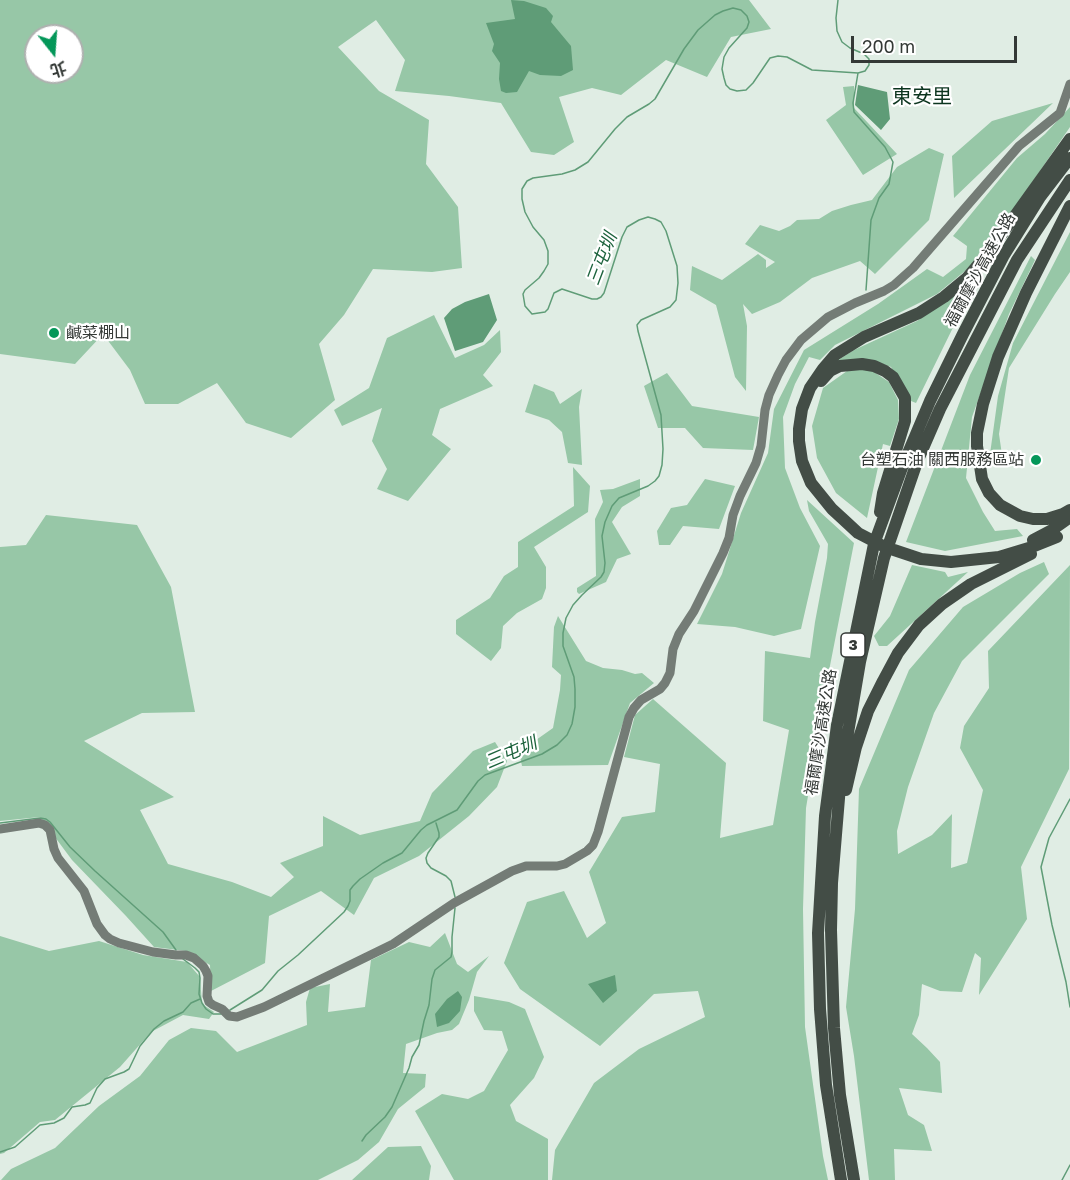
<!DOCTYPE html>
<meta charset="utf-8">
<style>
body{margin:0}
#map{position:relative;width:1070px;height:1180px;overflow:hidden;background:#e0ede4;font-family:"Golos Text","Noto Sans TC",sans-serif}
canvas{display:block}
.north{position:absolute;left:24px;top:24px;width:60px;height:60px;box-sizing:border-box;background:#fff;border:2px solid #aeb0af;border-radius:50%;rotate:163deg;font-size:16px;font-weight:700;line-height:24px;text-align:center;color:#343936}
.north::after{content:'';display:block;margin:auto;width:21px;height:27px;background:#049759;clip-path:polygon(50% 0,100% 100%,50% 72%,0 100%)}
.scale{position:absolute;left:851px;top:36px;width:166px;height:27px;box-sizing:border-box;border:3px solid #343936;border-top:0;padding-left:8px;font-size:18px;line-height:21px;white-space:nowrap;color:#343936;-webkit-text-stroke:4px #fff;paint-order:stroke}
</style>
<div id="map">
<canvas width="1070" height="1180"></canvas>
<div class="north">北</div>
<div class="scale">200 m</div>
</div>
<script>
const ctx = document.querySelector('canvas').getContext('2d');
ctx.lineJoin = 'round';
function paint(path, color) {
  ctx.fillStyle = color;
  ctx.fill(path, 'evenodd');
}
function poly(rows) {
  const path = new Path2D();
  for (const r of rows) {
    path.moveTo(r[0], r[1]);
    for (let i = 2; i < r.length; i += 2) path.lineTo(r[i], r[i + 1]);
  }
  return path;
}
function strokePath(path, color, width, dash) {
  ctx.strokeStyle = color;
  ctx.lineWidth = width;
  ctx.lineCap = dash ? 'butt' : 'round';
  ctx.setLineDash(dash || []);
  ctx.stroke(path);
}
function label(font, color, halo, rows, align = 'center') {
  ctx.font = font + ' "Golos Text","Noto Sans TC",sans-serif';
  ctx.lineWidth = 4.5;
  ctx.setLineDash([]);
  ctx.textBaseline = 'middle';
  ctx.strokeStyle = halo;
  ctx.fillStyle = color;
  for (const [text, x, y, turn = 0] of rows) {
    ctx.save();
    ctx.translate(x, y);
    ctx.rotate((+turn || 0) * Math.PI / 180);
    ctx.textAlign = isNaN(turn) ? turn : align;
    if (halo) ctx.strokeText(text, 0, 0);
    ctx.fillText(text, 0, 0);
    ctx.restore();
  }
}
paint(poly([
 [0,0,749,0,771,29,731,37,707,77,666,60,621,95,592,88,559,97,574,142,554,155,531,152,501,103,449,96,395,91,405,60,376,20,338,47,379,91,429,120,426,164,458,207,462,268,432,272,373,269,344,315,319,344,335,400,291,438,246,423,217,383,178,404,145,404,130,370,103,334,75,364,0,354],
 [36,36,72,36,72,72,36,72],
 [854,86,854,108,897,154,863,175,826,120,846,105,843,87],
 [1053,103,954,198,952,156,992,121],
 [1070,107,1070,127,1018,203,971,266,937,294,835,345,820,360,809,357,795,384,783,417,785,468,800,508,820,546,801,629,774,636,735,627,697,624,722,574,741,513,768,453,774,409,804,350,878,304,927,269,943,277,966,259,967,246,953,236,1017,158,1045,134],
 [929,148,944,154,929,220,875,274,860,261,812,278,780,302,752,314,743,304,747,326,746,391,735,377,716,305,690,290,692,266,722,280,758,254,766,260,766,268,775,262,745,244,760,225,779,231,790,226,797,220,819,219,832,211,851,205,872,200,897,167],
 [1070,232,1070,272,1055,294,1009,368,999,434,1002,455,990,454,998,396,1013,343],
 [1031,256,1035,260,1009,314,972,417,966,478,983,512,995,531,1017,529,1023,536,945,551,906,542,970,375],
 [967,287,966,301,916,403,911,401,891,367,875,361,835,362,854,350,917,321],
 [434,315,455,358,484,345,500,330,501,352,483,375,493,386,440,409,432,435,451,449,408,501,377,489,387,469,372,441,382,408,342,426,334,410,369,388,387,338],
 [868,368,889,382,898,400,899,419,890,446,883,444,867,518,836,493,817,458,812,426,823,388,847,371],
 [667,373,692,406,759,417,753,450,703,448,685,428,658,428,644,386],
 [534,384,554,392,560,404,582,389,579,407,582,465,568,463,562,432,549,420,525,412],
 [573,467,590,486,588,512,534,547,546,567,546,588,542,599,517,613,503,626,501,648,491,661,456,634,456,620,490,598,504,576,518,567,518,542,574,506],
 [640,479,640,496,622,507,612,522,631,554,617,559,606,582,579,594,577,592,577,588,596,576,595,519,603,502,600,490,613,489],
 [705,479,735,486,719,529,683,526,670,545,659,545,657,531,671,508,687,505],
 [807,500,854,543,827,681,806,808,803,909,805,1027,823,1156,828,1180,552,1180,555,1150,594,1083,639,1049,705,1017,698,991,654,994,600,1046,520,989,504,963,527,902,564,891,587,938,606,923,589,872,622,817,655,812,660,764,624,757,635,715,653,699,726,763,720,838,773,825,789,730,763,721,765,651,810,658,815,622,827,558,828,544,809,511],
 [46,515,137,525,171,587,195,712,142,713,84,741,174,797,140,810,168,864,232,882,271,897,294,877,280,863,323,846,323,816,360,835,420,821,432,793,473,751,495,742,507,761,497,787,469,816,419,856,374,878,354,915,321,891,269,916,265,963,211,991,210,965,186,951,154,947,126,916,72,860,40,817,0,821,0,547,26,545],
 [1044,562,1049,574,962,661,934,713,908,787,897,831,898,854,932,835,952,814,951,868,967,863,983,790,960,748,964,726,989,688,988,651,1070,565,1069,769,1021,867,1027,919,979,995,981,958,975,953,962,992,940,991,922,984,919,1015,912,1034,927,1048,940,1062,942,1093,899,1088,908,1115,924,1125,932,1151,894,1149,895,1180,869,1180,854,1056,846,1007,855,909,859,789,909,670,963,607,1020,573],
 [912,565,945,572,948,577,968,572,887,646,879,646,874,636,890,616],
 [558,616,586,661,603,668,622,670,635,674,642,673,654,683,630,703,608,765,522,766,519,752,553,728,560,690,561,675,552,667,554,627],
 [445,933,457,964,468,972,489,956,477,972,469,1000,459,1024,452,1030,437,1033,406,1044,403,1073,426,1074,425,1087,398,1109,379,1142,358,1160,318,1180,1,1180,11,1169,55,1148,99,1106,140,1076,169,1040,191,1028,216,1031,237,1052,307,1025,306,1002,310,988,330,984,328,1012,365,1007,371,960,409,942,430,947],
 [0,936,49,951,99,941,143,955,187,962,200,977,202,1004,214,1012,209,1019,183,1015,151,1032,120,1067,55,1120,40,1122,4,1153,0,1154],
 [474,996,509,1002,525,1009,544,1057,534,1078,510,1105,516,1121,548,1139,548,1180,454,1180,415,1111,442,1094,468,1099,484,1091,508,1050,502,1031,484,1030,474,1011],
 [421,1146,431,1166,429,1180,352,1180,388,1147]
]), '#97c7a7');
paint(poly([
 [511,0,524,1,546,8,553,16,551,22,571,46,573,70,561,76,540,75,529,71,517,92,506,93,501,91,499,79,500,63,492,51,494,44,486,23,515,19],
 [858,85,887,92,890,119,881,130,855,105],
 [489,294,497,320,483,342,455,351,444,318,452,309,465,302],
 [615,975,617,991,603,1003,588,984],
 [458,991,462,997,460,1011,449,1023,437,1027,435,1014,447,999]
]), '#5f9c77');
strokePath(poly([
 [858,73,853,103,854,112,885,147,893,162,889,184,879,198,871,220,866,290],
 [1070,799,1049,838,1041,867,1052,925,1066,982,1070,1007],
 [0,823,40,818,46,819,50,822,70,847,95,871,163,932,176,950],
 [436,823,439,833,439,837,428,853,426,858,427,863,431,868,446,876,451,881,455,897],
 [183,959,195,968,199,972,200,978,199,994,202,1003,206,1009,213,1014,221,1014],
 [230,1010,262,990,278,971,298,955,344,912,348,906,350,901,350,890,353,886,360,879,383,863,402,853,421,830,427,825,457,810,478,781,485,775,542,754,557,745,567,735,572,724,575,707,575,689,574,677,563,646,563,633,566,618,573,605,582,595,601,577,604,572,605,563,602,536,605,522,612,506,619,498,648,486,655,481,659,476,662,465,663,449,661,415,638,331,637,325,641,320,670,307,676,300,678,283,677,266,666,231,661,222,655,219,648,217,639,220,627,227,622,237,604,293,601,297,597,299,592,299,562,289,554,293,548,309,545,312,532,314,525,306,523,294,525,290,539,278,544,271,548,264,548,251,544,240,533,227,525,212,522,199,522,189,527,181,533,178,562,174,575,170,588,162,615,129,627,117,649,104,655,99,684,49,698,30,715,15,723,11,733,8,741,10,747,16,749,22,747,28,729,48,724,57,722,69,724,78,726,85,730,89,737,91,746,90,753,83,770,58,778,56,787,57,812,70,858,73,865,71,869,65,869,59,864,54,850,48,842,42,837,31,836,18,838,0],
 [362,1141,366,1135,385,1117,392,1107,409,1068,412,1057,419,1045,424,1021,429,1005,432,979,435,970,451,957,452,952,452,937,455,908],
 [0,1152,15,1147,40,1125,54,1123,64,1118,72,1107,85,1105,90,1103,97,1088,105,1079,124,1072,129,1069,140,1046,154,1029,164,1021,183,1012,191,1003,200,999],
 [1062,1180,1070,1165]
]), '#5f9c77', 1.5);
strokePath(poly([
 [0,829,39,823,45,825,50,830,54,849,58,858,84,891,97,924,105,935,110,939,119,943,153,952,176,955,186,955,194,958,203,966,206,971,208,976,207,996,209,1002,213,1005,222,1009,229,1016,237,1017,264,1007,393,944,454,903,512,871,526,866,557,866,565,864,587,851,593,845,598,832,629,717,634,708,641,700,660,689,665,683,670,673,673,649,679,634,694,611,723,553,729,538,733,515,740,496,756,463,761,446,765,410,769,395,778,375,786,360,801,340,828,317,855,303,884,291,894,285,913,268,1019,146,1060,113,1070,84]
]), '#747c76', 9);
strokePath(poly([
 [1070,206,1026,293,998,357,983,404,977,433,977,446,982,479,989,493,1000,505,1020,516,1033,519,1047,519,1063,514,1070,510],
 [821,381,830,371,840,366,862,364,874,366,885,371,893,377,905,398,905,421,883,493,880,512],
 [1057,537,1032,547,999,557,951,562,921,559,885,547,858,533,844,520,832,509,811,483,802,461,799,441,799,429,802,409,810,388,823,369,835,355,864,337,919,313,944,297,967,278,989,252,1070,139],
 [1033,540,1052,530,1070,517],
 [846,790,856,747,868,711,883,681,898,653,919,625,942,604,971,584,1031,554],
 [841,1180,826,1085,820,1009,818,933,825,816,837,725,874,544,903,465,930,401,963,334,1004,255,1040,197,1070,158],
 [854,1180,840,1095,834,1028,831,930,832,883,841,774,860,662,884,558,917,462,940,409,1017,260,1070,180]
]), '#434d46', 12);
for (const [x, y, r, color] of [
 [54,333,6,"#049759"],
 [1036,460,6,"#049759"]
]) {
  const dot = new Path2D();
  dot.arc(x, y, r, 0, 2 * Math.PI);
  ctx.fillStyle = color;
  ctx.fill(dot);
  strokePath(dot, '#fff', 2);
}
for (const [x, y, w] of [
 [853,645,24]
]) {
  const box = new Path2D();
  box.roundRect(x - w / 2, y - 12, w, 24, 4.5);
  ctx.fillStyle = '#fff';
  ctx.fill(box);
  strokePath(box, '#343936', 1.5);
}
label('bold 15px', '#343936', null, [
 ["3",853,645]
]);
label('16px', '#343936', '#fff', [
 ["福爾摩沙高速公路",980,270,-61],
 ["福爾摩沙高速公路",821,732,-81]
]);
label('16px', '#343936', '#fff', [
 ["鹹菜棚山",66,333],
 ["台塑石油 關西服務區站",1024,460,"right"]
], 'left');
label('italic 18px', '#1d633d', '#fff', [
 ["三屯圳",602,259,-69],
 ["三屯圳",511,753,-23]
]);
label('20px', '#0b341e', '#fff', [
 ["東安里",922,97]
]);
</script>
